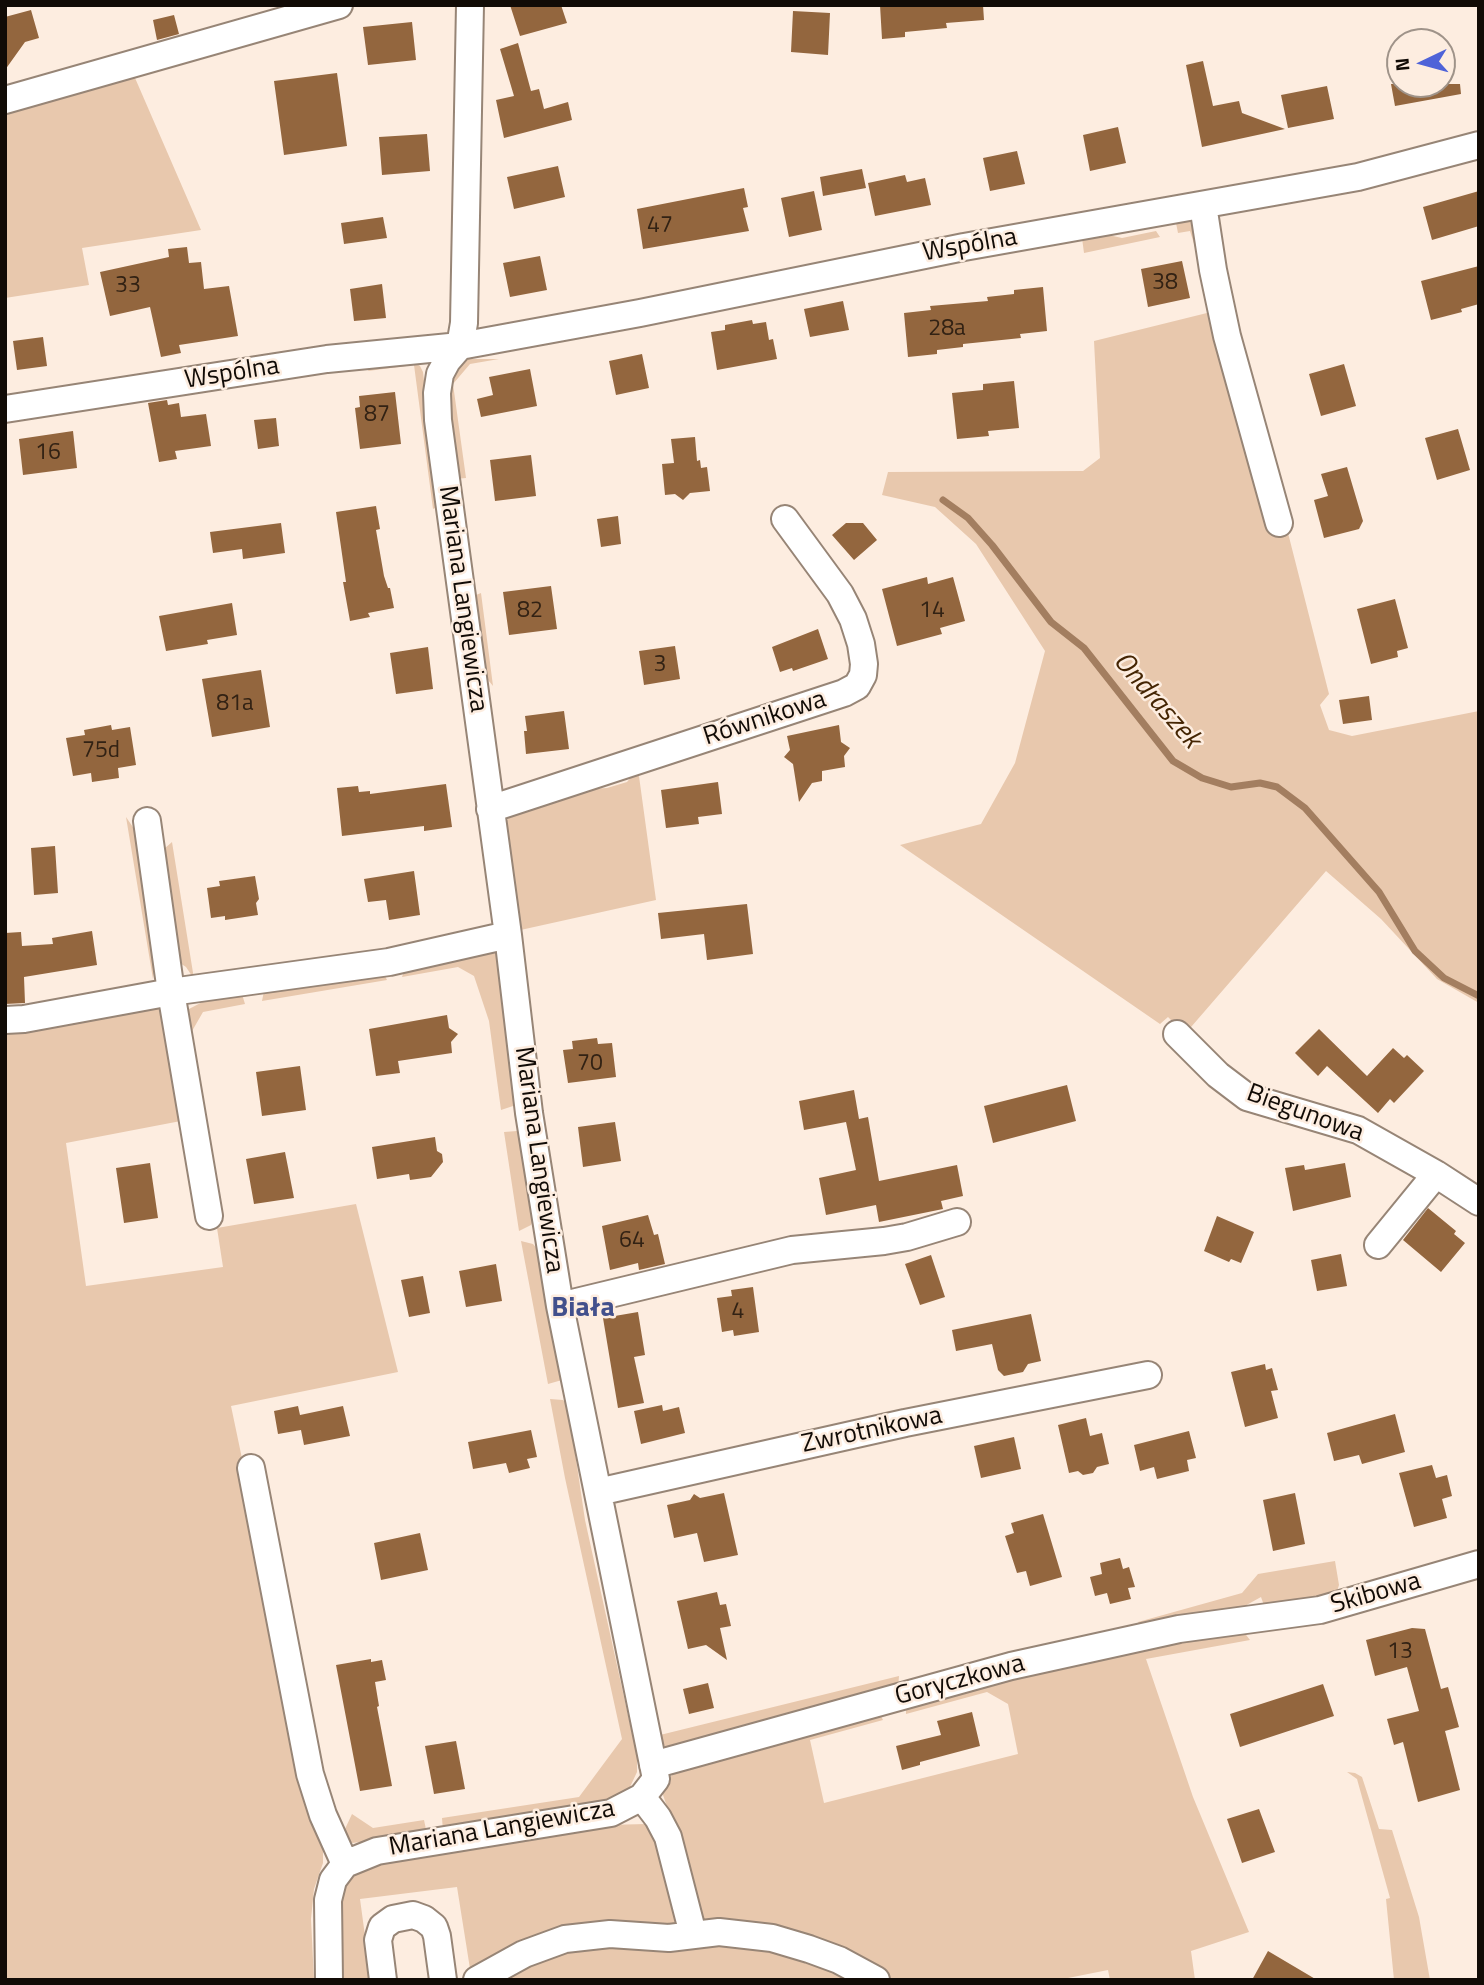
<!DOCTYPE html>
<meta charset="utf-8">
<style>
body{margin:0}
#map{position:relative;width:1484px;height:1985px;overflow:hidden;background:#fdede0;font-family:"Titillium Web",sans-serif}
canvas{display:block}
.frame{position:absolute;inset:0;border:7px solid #110b06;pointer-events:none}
.north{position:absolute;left:1386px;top:28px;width:70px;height:70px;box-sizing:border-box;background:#fdede0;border:2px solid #9f9389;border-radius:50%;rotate:265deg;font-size:19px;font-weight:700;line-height:28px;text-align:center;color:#110b06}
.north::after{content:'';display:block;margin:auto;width:24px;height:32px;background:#4f63d8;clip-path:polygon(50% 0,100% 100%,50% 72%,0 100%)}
</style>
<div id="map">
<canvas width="1484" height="1985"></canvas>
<div class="frame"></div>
<div class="north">N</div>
</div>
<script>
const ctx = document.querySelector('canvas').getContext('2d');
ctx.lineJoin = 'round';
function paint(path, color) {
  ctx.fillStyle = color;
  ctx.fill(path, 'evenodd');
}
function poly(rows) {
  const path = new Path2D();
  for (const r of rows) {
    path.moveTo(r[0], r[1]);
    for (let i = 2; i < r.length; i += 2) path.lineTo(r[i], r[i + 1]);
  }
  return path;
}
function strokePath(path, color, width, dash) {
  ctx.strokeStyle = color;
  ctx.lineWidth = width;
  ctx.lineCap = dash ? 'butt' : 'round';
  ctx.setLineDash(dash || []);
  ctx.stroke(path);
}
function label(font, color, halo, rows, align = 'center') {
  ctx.font = font + ' "Titillium Web",sans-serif';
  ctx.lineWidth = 5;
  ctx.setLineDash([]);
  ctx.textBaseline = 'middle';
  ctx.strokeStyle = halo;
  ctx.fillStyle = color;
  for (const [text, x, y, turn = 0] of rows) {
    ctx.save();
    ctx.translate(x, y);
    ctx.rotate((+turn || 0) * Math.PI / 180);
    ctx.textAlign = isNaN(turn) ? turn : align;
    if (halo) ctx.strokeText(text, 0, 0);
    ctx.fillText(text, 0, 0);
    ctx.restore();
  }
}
paint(poly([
 [132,71,201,230,82,248,89,285,5,298,5,106],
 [1186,219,1192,220,1279,535,1288,533,1329,694,1320,705,1329,730,1352,736,1479,711,1479,1003,1437,979,1381,919,1326,871,1185,1034,1168,1017,1160,1024,900,845,981,824,1015,763,1045,651,976,544,935,507,882,495,888,472,1083,471,1100,458,1094,341,1215,311,1190,231,1178,233,1176,223],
 [1156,231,1160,237,1084,253,1082,238,1104,234,1122,238],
 [464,359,499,359,470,364,453,384,466,478,455,479,446,394,453,375],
 [413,362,420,366,423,372,434,465,437,507,433,509,414,365,368,371,371,367],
 [481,593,493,686,484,675,472,602,476,595],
 [638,769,656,900,516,931,505,823,513,812,590,789,607,788,627,782],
 [126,817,141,839,157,952,153,979],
 [172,842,194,979,186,967,177,961,156,856],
 [474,949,493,950,500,957,519,1104,501,1110,489,1021,474,976,458,967,402,977,403,974],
 [365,972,385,976,387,980,262,1001,265,986],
 [241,991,245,1004,203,1012,188,1038,186,1017,189,1009,212,997],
 [161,1006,186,1120,66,1143,86,1286,223,1267,217,1228,356,1204,398,1372,231,1406,323,1845,323,1863,314,1889,311,1919,314,1980,5,1980,5,1030],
 [517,1131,522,1134,535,1217,531,1225,519,1231,504,1132],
 [521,1241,533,1244,540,1252,562,1380,548,1384],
 [550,1399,563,1400,568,1405,585,1520,637,1756,637,1772,630,1787,619,1797,583,1808,482,1820,443,1831,442,1818,579,1797,622,1739,565,1478],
 [1335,1561,1339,1585,1336,1595,1266,1611,1261,1597,1232,1613,1142,1629,1138,1622,1242,1593,1258,1574],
 [1243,1631,1250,1640,1146,1659,1193,1797,1249,1932,1191,1951,1195,1980,1110,1980,1108,1970,1058,1980,890,1980,862,1963,704,1919,698,1911,678,1838,663,1795,663,1786,671,1776,686,1766,878,1710,883,1720,810,1740,824,1803,1018,1754,1008,1704,987,1692,906,1714,906,1705,1022,1671],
 [899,1676,898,1688,671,1749,663,1745,660,1740,660,1735],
 [1347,1772,1355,1773,1362,1777,1379,1829,1392,1830,1419,1917,1430,1980,1394,1980,1386,1899,1390,1898,1357,1779],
 [352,1814,373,1828,424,1820,427,1834,352,1843,347,1837,345,1829],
 [646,1824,654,1828,678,1926,651,1930,471,1975,457,1887,360,1899,371,1980,336,1980,342,1885,352,1873,364,1866,607,1825],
 [695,1942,771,1949,854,1980,491,1980,552,1950]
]), '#e8c8ad');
strokePath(poly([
 [943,500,968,518,992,545,1051,622,1084,648,1173,761,1202,778,1231,787,1260,783,1277,787,1305,808,1379,892,1415,951,1444,978,1479,996]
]), '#a37e60', 7);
paint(poly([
 [510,5,561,5,567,23,520,36],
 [880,5,983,5,984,20,946,23,947,28,905,32,905,37,882,39],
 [31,10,39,38,25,42,5,70,5,17],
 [793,11,830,13,828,55,791,52],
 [174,15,179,34,157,40,153,20],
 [412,22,416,60,368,65,363,27],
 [518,43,531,91,539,89,544,109,568,102,572,120,504,138,496,100,514,96,500,49],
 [1203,61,1213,106,1239,101,1242,113,1285,129,1202,147,1186,65],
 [337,73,347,146,284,155,274,81],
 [1391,84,1460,84,1461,94,1395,106],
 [1327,86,1334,119,1288,128,1281,95],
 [1118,127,1126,163,1090,171,1083,135],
 [427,134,430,171,382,175,379,137],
 [1017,151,1025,184,990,191,983,158],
 [558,166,565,197,514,209,507,177],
 [862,169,866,188,823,196,820,177],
 [905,175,907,182,925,178,931,205,875,216,868,183],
 [744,188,748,207,743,208,749,231,643,249,637,209],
 [814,191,822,230,789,237,781,198],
 [1479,191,1479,226,1432,240,1423,207],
 [383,217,387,238,344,244,341,223],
 [187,247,189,263,201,262,204,289,229,286,238,336,179,345,181,353,161,357,150,307,110,316,100,272,169,257,168,249],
 [540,256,547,290,510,297,503,263],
 [1182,261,1190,298,1148,307,1141,269],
 [1479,266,1479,304,1461,309,1462,312,1431,320,1421,281],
 [382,284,386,318,354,321,350,289],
 [1043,287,1047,331,1020,334,1021,338,963,344,963,347,937,350,937,354,908,357,904,313,931,310,930,306,988,301,987,297,1014,294,1014,290],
 [843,301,849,330,810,337,804,309],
 [752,320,753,324,766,322,769,340,773,339,777,359,717,370,711,332,725,330,725,325],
 [43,337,47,366,17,370,13,341],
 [642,354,649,388,616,395,609,361],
 [1344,364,1356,406,1321,416,1309,374],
 [530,369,537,406,481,417,477,399,493,395,489,377],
 [1014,381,1019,428,988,431,989,436,957,439,952,393,983,390,983,384],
 [395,392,401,444,360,449,355,408,360,407,359,396],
 [167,400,168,405,179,403,181,417,206,414,211,446,175,451,177,459,159,462,148,403],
 [276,418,279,446,258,449,254,420],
 [1458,429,1470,470,1437,480,1425,438],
 [73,431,77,468,23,475,19,439],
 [695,437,697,461,700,460,701,468,707,467,710,491,690,493,683,500,675,494,665,495,662,464,674,463,671,439],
 [531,455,536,496,495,501,490,460],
 [1347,467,1363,521,1359,529,1324,538,1314,500,1328,496,1321,474],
 [376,506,380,529,376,530,384,576,388,588,390,588,394,608,368,613,370,617,350,621,343,582,346,582,336,512],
 [618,516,621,544,601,547,597,519],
 [281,523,285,553,243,559,242,549,213,553,210,532],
 [846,523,863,523,877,540,854,560,832,535],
 [927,577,928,584,953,577,965,621,940,628,942,634,897,646,882,589],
 [551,586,557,629,509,635,503,592],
 [1395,599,1408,648,1397,651,1398,657,1371,664,1357,609],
 [232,603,237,635,207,640,208,644,166,651,159,616],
 [818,629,828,659,793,671,792,668,780,672,772,647],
 [675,646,680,679,644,685,639,651],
 [428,647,433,689,396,694,390,653],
 [261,670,270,727,212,737,202,679],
 [1369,696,1372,720,1343,724,1339,700],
 [564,711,569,749,526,754,524,731,527,731,525,716],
 [111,725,112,730,130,727,136,765,118,768,119,778,92,782,91,773,73,776,66,738,85,735,84,730],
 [839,725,841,742,850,748,844,756,845,767,822,771,822,781,812,783,799,802,793,764,784,757,790,750,787,736],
 [718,782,722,814,698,817,699,824,666,828,661,790],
 [446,784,452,827,424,831,424,826,342,836,337,788,358,786,359,792,370,791,370,794],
 [55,846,58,893,34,895,31,848],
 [414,871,420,915,389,920,386,900,368,902,364,879],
 [255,876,259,899,256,903,258,915,225,920,225,916,211,918,207,888,220,886,219,881],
 [747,904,753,954,707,960,704,934,661,939,658,913],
 [92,931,97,965,24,977,25,1003,5,1004,5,933,21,932,22,946,53,944,52,938],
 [447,1015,449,1028,458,1034,451,1042,452,1053,398,1061,400,1073,376,1076,369,1029],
 [1319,1029,1367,1076,1393,1048,1404,1058,1407,1055,1424,1071,1394,1103,1390,1099,1378,1113,1327,1066,1318,1076,1295,1053],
 [597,1038,598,1044,612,1043,616,1077,568,1083,563,1050,573,1049,572,1041],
 [300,1066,306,1110,262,1116,256,1072],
 [1067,1085,1076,1121,993,1143,984,1106],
 [854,1090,859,1119,868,1117,879,1181,957,1165,963,1196,941,1201,943,1209,879,1222,876,1205,826,1215,819,1178,856,1170,846,1122,804,1130,799,1101],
 [615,1122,621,1161,583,1167,578,1127],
 [435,1137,437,1151,442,1154,443,1162,431,1177,410,1180,409,1174,377,1179,372,1147],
 [285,1152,294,1198,254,1204,246,1159],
 [150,1163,158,1218,124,1223,116,1168],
 [1345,1163,1351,1197,1293,1211,1285,1168,1304,1165,1305,1170],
 [1428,1208,1456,1231,1454,1234,1465,1243,1441,1272,1403,1240],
 [648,1215,654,1235,658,1234,665,1264,639,1270,638,1263,610,1270,602,1226],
 [1217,1216,1254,1232,1241,1263,1231,1259,1229,1262,1204,1251],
 [1341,1254,1347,1286,1317,1291,1311,1260],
 [931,1255,945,1297,920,1305,905,1264],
 [496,1264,502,1301,466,1307,459,1271],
 [423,1276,430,1313,409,1317,401,1280],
 [753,1287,759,1332,734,1336,733,1330,722,1332,717,1298,732,1296,731,1290],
 [638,1312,645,1355,634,1357,644,1403,618,1408,603,1318],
 [1031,1314,1041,1361,1028,1364,1023,1372,1004,1376,998,1370,992,1344,956,1351,952,1330],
 [1265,1364,1266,1370,1272,1368,1278,1390,1271,1391,1278,1418,1245,1427,1231,1372],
 [662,1405,663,1411,679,1407,685,1433,641,1444,634,1411],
 [298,1406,300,1415,343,1406,350,1436,304,1445,301,1430,278,1434,274,1411],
 [1395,1414,1405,1452,1362,1464,1359,1455,1334,1461,1327,1433],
 [1086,1418,1090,1436,1102,1433,1109,1464,1097,1467,1093,1473,1083,1475,1078,1471,1069,1473,1058,1425],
 [531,1430,537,1457,527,1459,530,1468,509,1473,506,1463,473,1469,468,1442],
 [1189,1431,1196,1458,1187,1460,1189,1471,1157,1479,1154,1467,1140,1471,1134,1445],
 [1014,1437,1021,1469,981,1478,974,1446],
 [1432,1465,1436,1478,1447,1475,1452,1496,1442,1499,1447,1518,1414,1527,1399,1473],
 [724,1493,738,1555,704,1562,697,1533,674,1538,667,1505,690,1500,694,1494,700,1498],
 [1295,1493,1305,1544,1273,1551,1263,1500],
 [1043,1514,1062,1577,1030,1586,1026,1571,1017,1573,1005,1536,1014,1533,1011,1523],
 [420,1533,428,1570,381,1580,374,1543],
 [1120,1558,1123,1569,1129,1567,1135,1587,1128,1588,1131,1599,1110,1604,1107,1593,1095,1596,1090,1577,1102,1574,1100,1563],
 [717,1592,720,1605,726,1604,731,1626,720,1628,727,1660,706,1645,688,1649,677,1601],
 [1412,1628,1425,1629,1441,1689,1448,1687,1459,1727,1445,1731,1460,1790,1418,1802,1403,1742,1394,1745,1387,1719,1419,1711,1407,1667,1375,1676,1366,1640],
 [371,1659,371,1662,382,1660,386,1680,375,1682,379,1706,377,1707,392,1786,360,1791,336,1665],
 [708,1683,714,1708,689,1714,683,1689],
 [1323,1684,1334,1716,1240,1747,1230,1714],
 [972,1712,980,1746,920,1762,920,1765,902,1770,896,1746,941,1735,937,1721],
 [456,1741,465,1789,434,1794,425,1746],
 [1259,1809,1275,1852,1242,1863,1227,1819],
 [1268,1951,1317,1980,1252,1980]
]), '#93663e');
const minor = poly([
 [5,100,339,5],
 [1203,205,1213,270,1227,336,1279,523],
 [460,346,464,323,470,5],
 [5,409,327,359,460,346,640,313,964,247,1358,177,1479,145],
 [490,809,844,693,857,686,863,675,864,664,861,644,853,619,840,594,785,519],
 [147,821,171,992,209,1216],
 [5,1020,24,1019,171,992,389,962,508,935],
 [1177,1034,1218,1075,1247,1097,1358,1130,1436,1174,1479,1202],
 [1378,1245,1436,1174],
 [560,1306,792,1250,884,1241,907,1237,957,1222],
 [251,1468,310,1774,323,1815,345,1864],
 [598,1492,905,1423,1148,1375],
 [653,1765,1011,1666,1179,1629,1320,1610,1479,1564],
 [642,1797,658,1818,668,1837,693,1934],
 [329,1980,328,1900,333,1880,345,1864,377,1851,611,1813,642,1797,656,1779,560,1306,529,1113,508,935,438,420,437,393,440,374,447,361,460,346],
 [383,1980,378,1940,382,1927,393,1919,413,1915,424,1919,434,1927,437,1936,443,1980],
 [477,1980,524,1954,565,1939,610,1934,669,1938,719,1932,772,1938,809,1949,839,1960,876,1980]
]);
strokePath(minor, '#978576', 30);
strokePath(minor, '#fff', 26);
label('23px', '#322214', null, [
 ["47",660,226],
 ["38",1165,283],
 ["33",128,286],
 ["28a",947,329],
 ["87",377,415],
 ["16",48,453],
 ["82",530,611],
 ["14",932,611],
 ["3",660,665],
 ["81a",235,704],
 ["75d",101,751],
 ["70",590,1064],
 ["64",632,1241],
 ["4",738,1312],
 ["13",1400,1652]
]);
label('26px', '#110b06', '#fdede0', [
 ["Wspólna",970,246,-10],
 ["Wspólna",232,374,-9],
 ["Mariana Langiewicza",462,599,82],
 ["Równikowa",765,719,-18],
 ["Biegunowa",1305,1114,20],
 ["Mariana Langiewicza",538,1160,82],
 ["Zwrotnikowa",872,1431,-12],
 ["Skibowa",1376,1594,-16],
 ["Goryczkowa",960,1681,-15],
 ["Mariana Langiewicza",502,1829,-10]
]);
label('italic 28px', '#452503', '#fdede0', [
 ["Ondraszek",1156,701,49]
]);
label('bold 28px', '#42508c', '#fdede0', [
 ["Biała",583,1309]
]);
</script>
